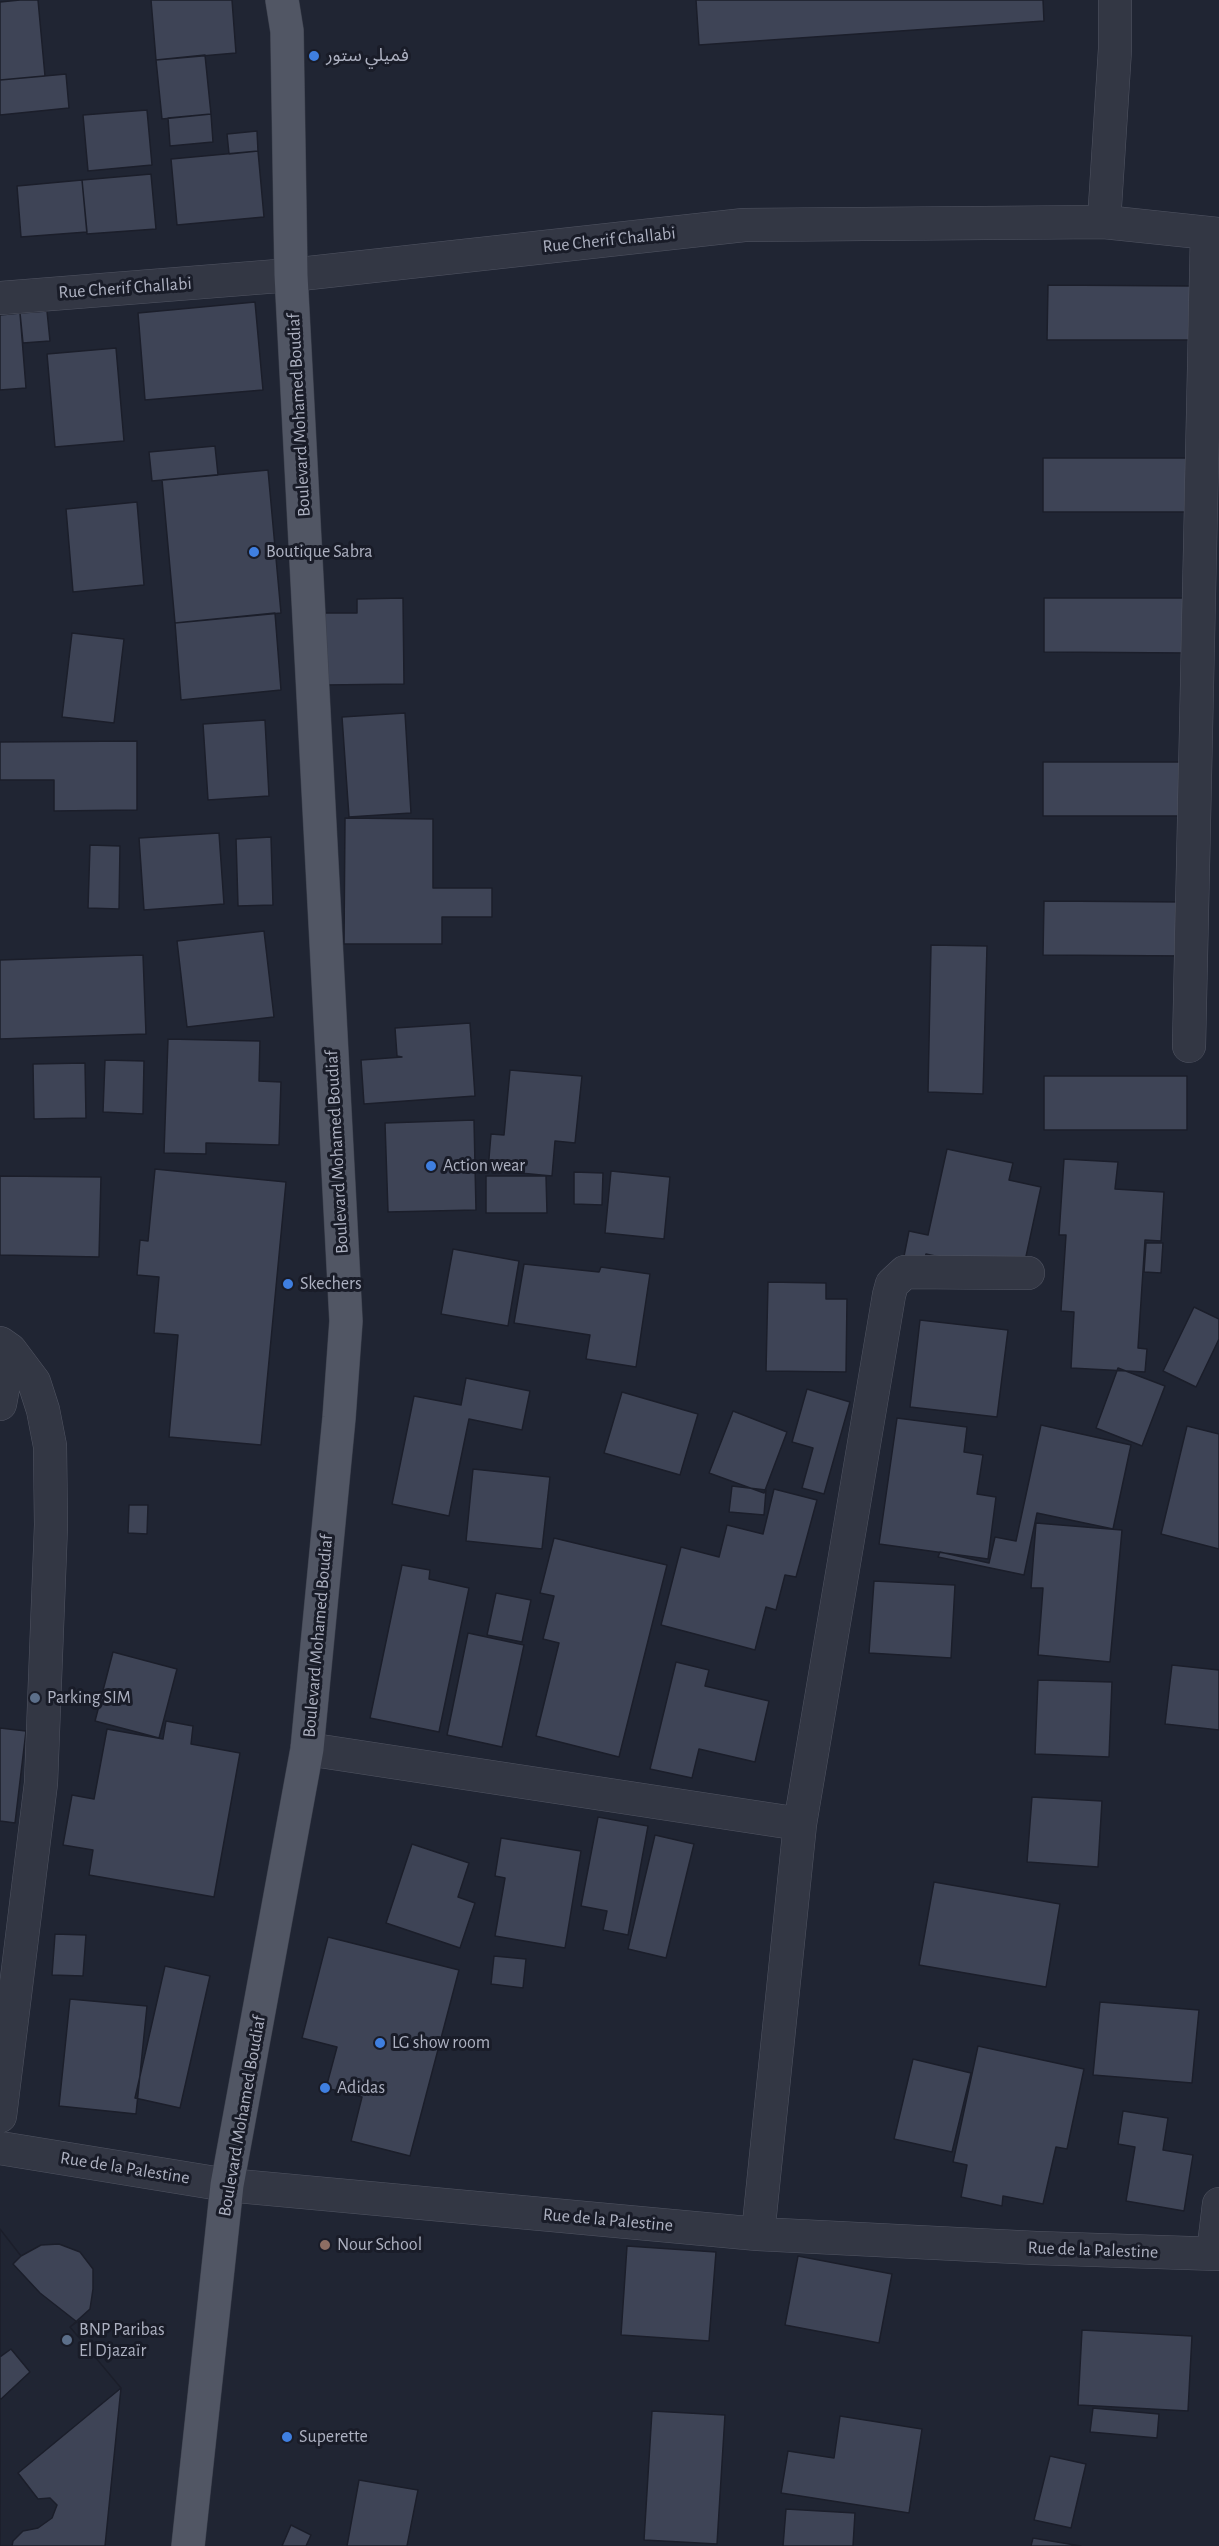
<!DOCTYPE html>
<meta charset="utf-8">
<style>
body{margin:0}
canvas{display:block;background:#202533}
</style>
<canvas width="1219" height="2546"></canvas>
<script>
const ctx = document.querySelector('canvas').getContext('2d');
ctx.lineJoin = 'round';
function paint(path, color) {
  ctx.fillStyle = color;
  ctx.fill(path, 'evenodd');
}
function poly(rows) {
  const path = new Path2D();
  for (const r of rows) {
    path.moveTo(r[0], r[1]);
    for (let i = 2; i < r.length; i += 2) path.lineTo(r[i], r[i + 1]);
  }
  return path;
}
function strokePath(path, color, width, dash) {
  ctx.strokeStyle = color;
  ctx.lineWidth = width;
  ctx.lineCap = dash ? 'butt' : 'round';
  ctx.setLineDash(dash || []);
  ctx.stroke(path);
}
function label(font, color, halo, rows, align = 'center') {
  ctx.font = font + ' "Alegreya Sans","Noto Sans Arabic",sans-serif';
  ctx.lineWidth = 6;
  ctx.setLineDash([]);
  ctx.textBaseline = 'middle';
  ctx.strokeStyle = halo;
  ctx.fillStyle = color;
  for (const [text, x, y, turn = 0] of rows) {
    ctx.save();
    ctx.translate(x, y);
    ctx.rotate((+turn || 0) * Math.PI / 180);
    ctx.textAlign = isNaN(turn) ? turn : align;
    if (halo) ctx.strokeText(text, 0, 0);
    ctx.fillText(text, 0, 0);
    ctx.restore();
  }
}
const building = poly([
 [20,0,38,0,45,76,0,80,0,2,20,0],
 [151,0,232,0,236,53,156,60,151,0],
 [696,0,1043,0,1044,21,699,45,696,0],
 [205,55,211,114,162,119,156,60,205,55],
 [66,74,69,108,0,115,0,80,66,74],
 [147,110,152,165,88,171,83,115,147,110],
 [211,114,213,142,170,146,168,118,211,114],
 [257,131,258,151,229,154,227,134,257,131],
 [258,151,264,217,177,225,171,159,258,151],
 [151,174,156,229,87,234,82,180,151,174],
 [82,180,87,232,21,237,17,186,82,180],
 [1048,285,1190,286,1190,340,1047,340,1048,285],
 [255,302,263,390,145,400,138,313,255,302],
 [47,311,50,341,23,343,20,313,47,311],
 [20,313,26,388,0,390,0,315,20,313],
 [116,348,124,441,55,447,47,354,116,348],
 [215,446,218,475,152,481,149,452,215,446],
 [1043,458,1186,458,1186,512,1043,512,1043,458],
 [268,470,281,613,175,623,162,480,268,470],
 [137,502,144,585,73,592,66,509,137,502],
 [403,598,404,684,326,685,325,613,357,613,357,599,403,598],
 [1044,598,1187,598,1186,653,1044,652,1044,598],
 [275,613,281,690,181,700,175,623,275,613],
 [72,633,124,639,114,723,62,717,72,633],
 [405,713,411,813,349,817,342,717,405,713],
 [265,720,269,796,208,800,203,724,265,720],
 [137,741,137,810,54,811,54,780,0,780,0,742,137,741],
 [1043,762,1186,762,1186,816,1043,816,1043,762],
 [345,818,433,819,433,888,492,888,492,917,442,917,442,944,344,944,345,818],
 [219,833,224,904,144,910,139,838,219,833],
 [271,837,273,905,238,906,236,839,271,837],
 [90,845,120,846,119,909,88,908,90,845],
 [1044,901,1186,902,1186,956,1043,955,1044,901],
 [264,931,274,1017,187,1027,177,941,264,931],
 [931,945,987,946,983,1094,928,1092,931,945],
 [143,955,146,1034,0,1039,0,960,143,955],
 [470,1023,475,1096,364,1104,361,1060,402,1057,397,1056,395,1028,470,1023],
 [168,1039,260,1041,259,1081,281,1082,279,1145,206,1143,206,1154,164,1153,168,1039],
 [105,1060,144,1061,143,1114,103,1112,105,1060],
 [85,1063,86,1118,34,1119,33,1064,85,1063],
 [510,1070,582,1076,575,1143,555,1141,552,1176,488,1170,491,1134,504,1135,510,1070],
 [1044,1076,1187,1076,1187,1130,1044,1130,1044,1076],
 [474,1120,476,1210,388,1212,385,1123,474,1120],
 [947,1149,1013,1163,1009,1180,1041,1187,1022,1275,926,1254,921,1276,901,1271,909,1231,928,1235,947,1149],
 [1064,1159,1118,1162,1115,1189,1164,1192,1161,1241,1145,1240,1138,1348,1147,1349,1145,1372,1071,1368,1074,1312,1061,1311,1066,1235,1059,1235,1064,1159],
 [155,1169,286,1182,261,1445,169,1437,178,1335,154,1333,159,1277,137,1275,140,1240,148,1241,155,1169],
 [611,1171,670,1177,664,1239,605,1233,611,1171],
 [574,1172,603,1173,602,1205,574,1204,574,1172],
 [0,1176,101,1177,99,1257,0,1255,0,1176],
 [486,1176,546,1176,547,1213,486,1213,486,1176],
 [1146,1243,1163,1243,1161,1273,1144,1272,1146,1243],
 [453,1249,519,1261,508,1326,441,1314,453,1249],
 [524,1264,599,1272,601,1267,650,1274,636,1367,586,1359,590,1335,514,1323,524,1264],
 [768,1282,826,1283,826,1299,847,1299,846,1372,766,1371,768,1282],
 [1194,1307,1219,1319,1219,1339,1196,1387,1163,1371,1194,1307],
 [920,1320,1008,1330,997,1417,910,1407,920,1320],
 [1118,1368,1165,1386,1142,1446,1096,1428,1118,1368],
 [466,1378,530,1391,522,1430,469,1419,449,1516,392,1504,414,1396,461,1405,466,1378],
 [807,1389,850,1402,824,1494,802,1488,813,1448,792,1442,807,1389],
 [622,1392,698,1414,680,1475,604,1453,622,1392],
 [733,1411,787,1432,764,1493,709,1473,733,1411],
 [897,1418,967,1427,964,1452,983,1455,977,1494,996,1497,988,1559,879,1544,897,1418],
 [1041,1425,1131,1445,1113,1529,1037,1513,1024,1575,938,1557,940,1552,989,1563,995,1537,1016,1541,1041,1425],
 [1187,1426,1219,1434,1219,1549,1161,1534,1187,1426],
 [473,1469,550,1477,542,1549,466,1541,473,1469],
 [732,1486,766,1490,764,1515,729,1512,732,1486],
 [774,1489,817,1500,796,1577,785,1575,776,1610,766,1607,755,1650,661,1625,681,1547,719,1557,727,1525,763,1534,774,1489],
 [129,1505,148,1505,147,1534,128,1533,129,1505],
 [1036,1523,1122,1530,1110,1662,1038,1655,1043,1588,1031,1588,1036,1523],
 [554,1538,667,1565,619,1757,536,1736,559,1643,543,1639,554,1596,540,1593,554,1538],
 [402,1565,430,1570,429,1579,469,1588,439,1732,370,1718,402,1565],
 [874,1581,955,1585,951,1658,869,1653,874,1581],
 [496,1593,531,1600,522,1642,487,1635,496,1593],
 [468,1633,524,1645,502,1747,447,1735,468,1633],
 [113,1652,177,1669,159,1738,95,1721,113,1652],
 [676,1662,709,1670,705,1686,769,1701,755,1762,699,1749,692,1778,650,1769,676,1662],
 [1172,1665,1219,1670,1219,1730,1165,1724,1172,1665],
 [1038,1680,1112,1682,1109,1757,1035,1754,1038,1680],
 [166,1721,193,1726,191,1744,240,1753,214,1897,89,1875,93,1850,63,1845,72,1795,94,1799,107,1729,163,1739,166,1721],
 [0,1728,26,1731,15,1823,0,1821,0,1728],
 [1032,1797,1102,1801,1098,1867,1027,1862,1032,1797],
 [598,1817,648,1826,628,1935,603,1930,607,1911,581,1906,598,1817],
 [655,1835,694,1844,666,1958,628,1949,655,1835],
 [501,1838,581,1851,565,1948,495,1936,505,1878,495,1876,501,1838],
 [412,1844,469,1863,458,1897,475,1903,460,1948,386,1923,412,1844],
 [934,1882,1060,1904,1046,1987,919,1965,934,1882],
 [55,1934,86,1935,83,1976,52,1975,55,1934],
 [328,1937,459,1970,410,2156,351,2141,362,2097,326,2088,337,2047,302,2038,328,1937],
 [494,1956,526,1959,523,1988,491,1984,494,1956],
 [165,1966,210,1976,180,2108,135,2098,165,1966],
 [70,1999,147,2006,136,2114,59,2106,70,1999],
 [1100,2002,1199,2010,1192,2083,1093,2075,1100,2002],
 [978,2046,1084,2069,1067,2149,1056,2147,1043,2204,1003,2196,1002,2206,961,2197,967,2165,953,2162,978,2046],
 [913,2059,971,2073,952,2152,894,2139,913,2059],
 [1123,2111,1168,2118,1163,2150,1193,2155,1184,2211,1126,2201,1135,2147,1118,2144,1123,2111],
 [0,2229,21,2256,41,2245,59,2244,80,2252,93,2269,93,2289,90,2309,70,2327,121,2388,105,2546,0,2546,0,2229],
 [0,2229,21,2256,13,2264,40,2293,77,2322,70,2327,121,2388,18,2473,38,2499,50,2498,57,2505,52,2518,38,2528,23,2531,13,2541,12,2546,0,2546,0,2400,30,2372,11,2349,0,2357,0,2229],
 [627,2246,716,2252,709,2341,621,2335,627,2246],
 [798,2256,892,2274,879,2343,785,2325,798,2256],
 [1082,2330,1192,2336,1188,2411,1078,2405,1082,2330],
 [1093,2408,1159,2414,1157,2438,1090,2432,1093,2408],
 [652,2411,725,2415,717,2544,644,2540,652,2411],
 [840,2416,922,2429,909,2513,781,2493,788,2451,834,2458,840,2416],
 [1050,2456,1086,2464,1071,2528,1034,2520,1050,2456],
 [359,2480,418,2490,407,2546,347,2546,359,2480],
 [786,2509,855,2513,853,2546,783,2546,786,2509],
 [291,2525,311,2535,306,2546,282,2546,291,2525],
 [1033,2538,1081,2546,1031,2546,1033,2538]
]);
paint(building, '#3e4456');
strokePath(building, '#1b1e2a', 1.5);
const minor = poly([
 [1104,222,1115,49,1115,0],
 [0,298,291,275,744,225,1104,222,1219,234],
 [1189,1046,1207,233],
 [0,1343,10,1350,34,1382,43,1410,50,1446,51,1525,41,1783,0,2116],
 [0,1404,10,1350],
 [307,1749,800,1824],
 [0,2148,227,2185,758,2234,1036,2248,1219,2254],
 [758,2234,800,1824,889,1295,892,1284,905,1272,1028,1273],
 [1213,2254,1219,2204]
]);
const major = poly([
 [188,2546,227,2185,307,1749,339,1418,346,1321,291,275,287,31,282,0]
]);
strokePath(minor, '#505462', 34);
strokePath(major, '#3c404d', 34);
strokePath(minor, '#333744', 33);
strokePath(major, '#515664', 33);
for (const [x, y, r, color] of [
 [314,56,6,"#3f7fe0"],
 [254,552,6,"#3f7fe0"],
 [431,1166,6,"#3f7fe0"],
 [288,1284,6,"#3f7fe0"],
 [35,1698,6,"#5c6f8a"],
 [380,2043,6,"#3f7fe0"],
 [325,2088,6,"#3f7fe0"],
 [325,2245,6,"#8d6e63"],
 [67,2340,6,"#5c6f8a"],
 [287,2437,6,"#3f7fe0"]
]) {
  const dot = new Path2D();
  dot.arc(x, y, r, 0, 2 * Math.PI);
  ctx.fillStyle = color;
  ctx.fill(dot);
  strokePath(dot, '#191c28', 2);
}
label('18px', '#adb1c1', '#191c28', [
 ["فميلي ستور",326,56],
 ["Boutique Sabra",266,552],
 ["Action wear",443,1166],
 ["Skechers",300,1284],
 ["Parking SIM",47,1698],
 ["LG show room",392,2043],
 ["Adidas",337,2088],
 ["Nour School",337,2245],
 ["BNP Paribas",79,2330],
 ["El Djazaïr",79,2351],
 ["Superette",299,2437]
], 'left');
label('18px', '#adb1c1', '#191c28', [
 ["Rue Cherif Challabi",609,240,-6],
 ["Rue Cherif Challabi",125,288,-4],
 ["Boulevard Mohamed Boudiaf",299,415,-93],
 ["Boulevard Mohamed Boudiaf",337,1152,-93],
 ["Boulevard Mohamed Boudiaf",318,1636,-85],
 ["Boulevard Mohamed Boudiaf",242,2116,-80],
 ["Rue de la Palestine",125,2168,9],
 ["Rue de la Palestine",608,2220,5],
 ["Rue de la Palestine",1093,2250,2]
]);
</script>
